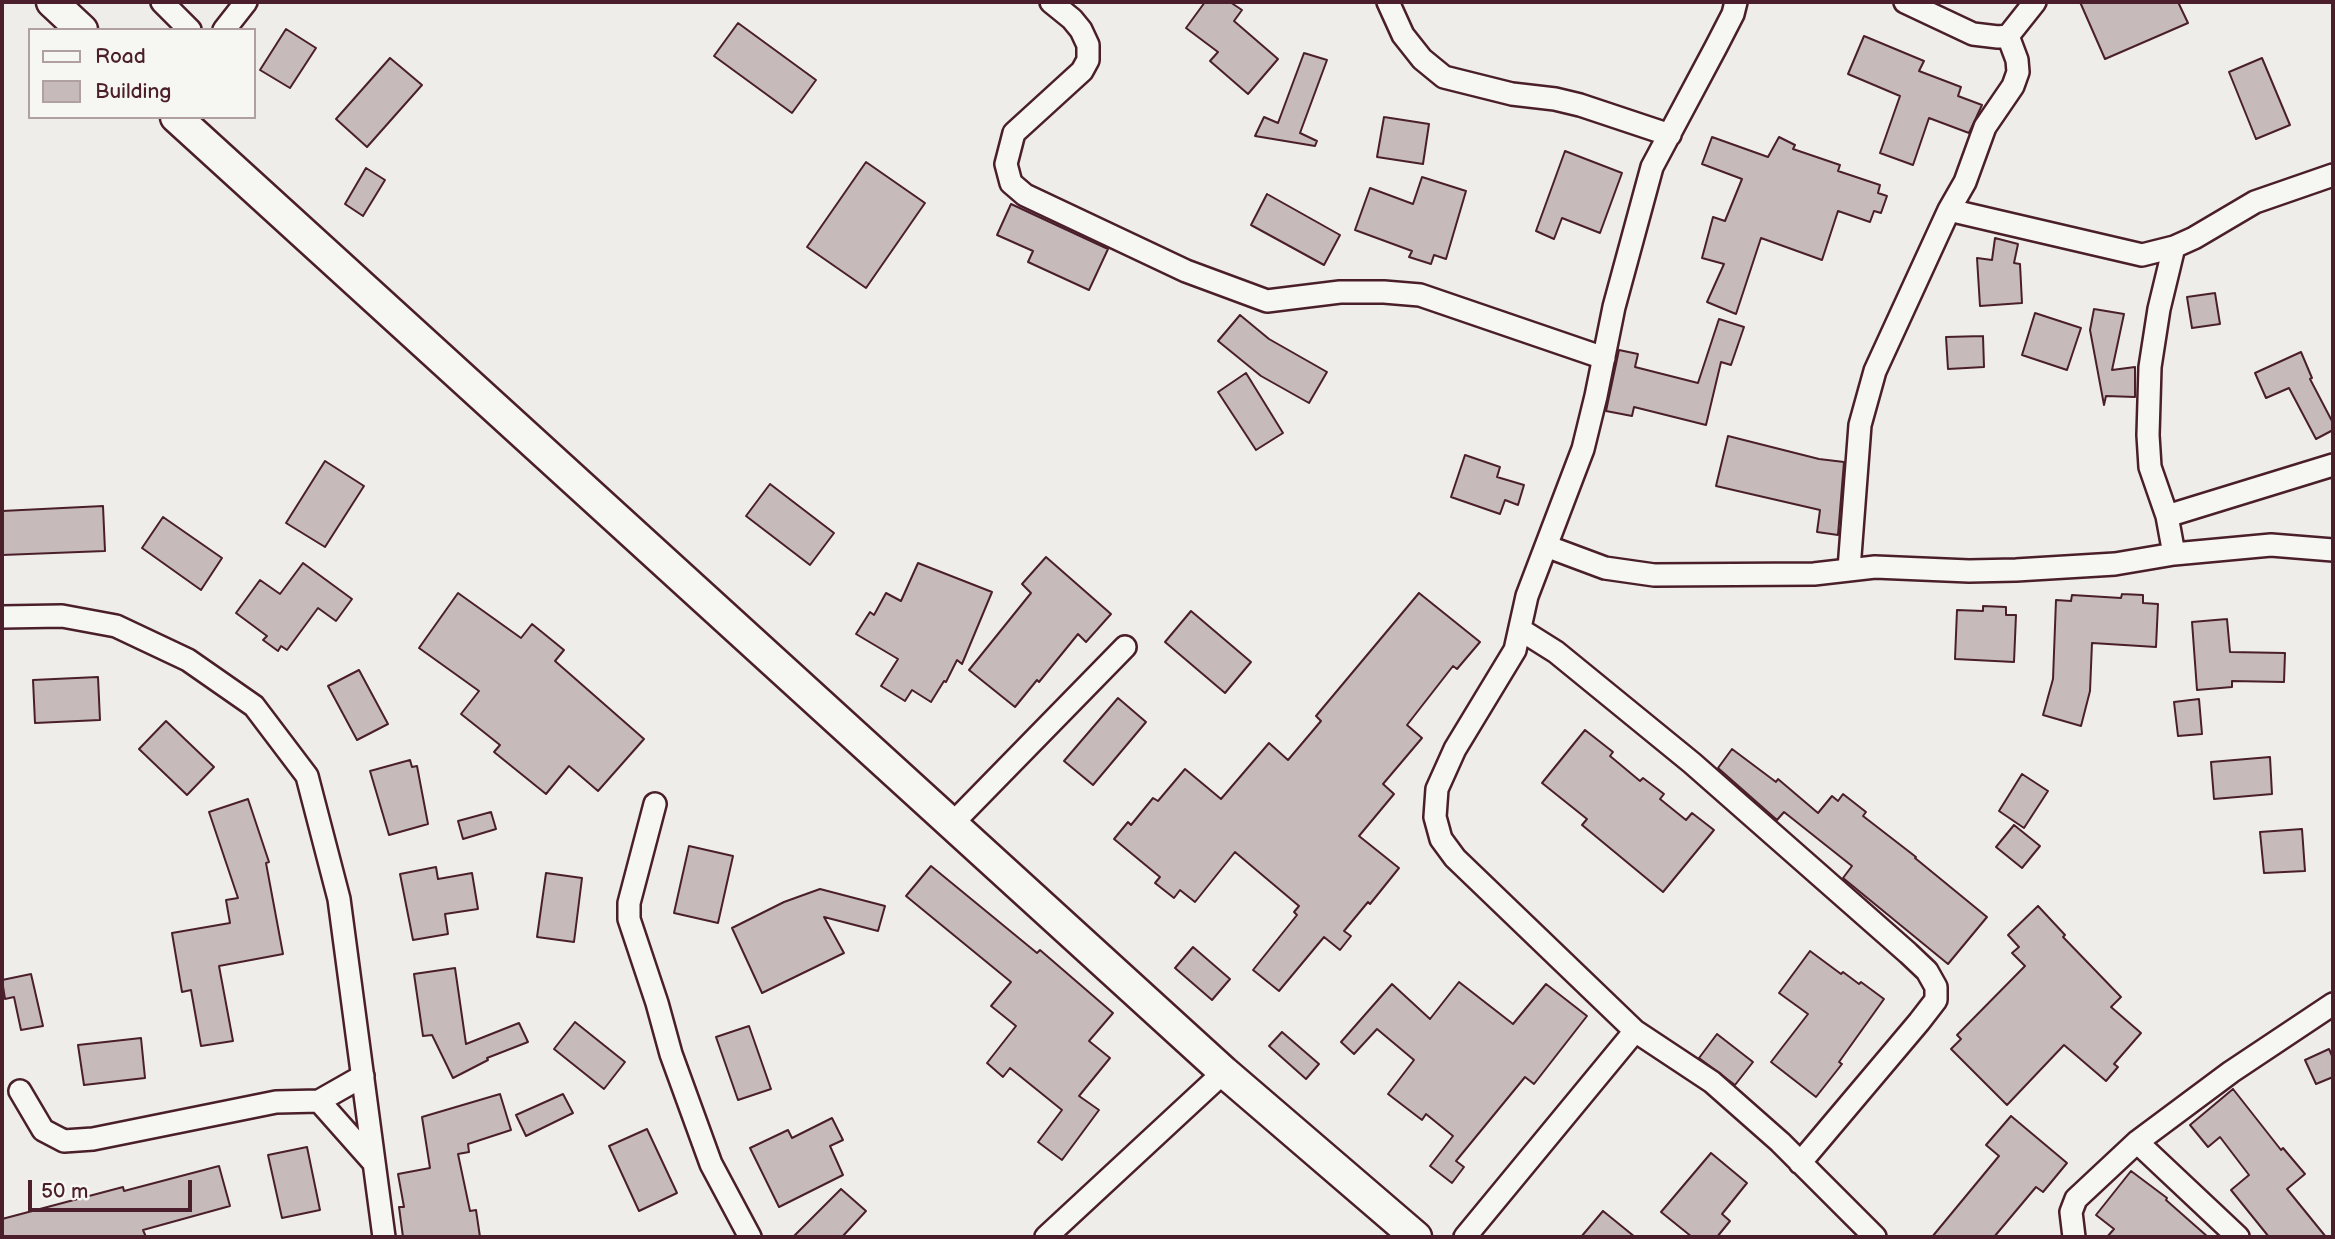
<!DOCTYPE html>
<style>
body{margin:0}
#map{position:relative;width:2335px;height:1239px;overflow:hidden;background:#efedea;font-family:"Balsamiq Sans",sans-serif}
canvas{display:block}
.frame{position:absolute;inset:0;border:4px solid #4a1f2b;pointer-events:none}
.legend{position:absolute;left:28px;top:28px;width:228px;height:91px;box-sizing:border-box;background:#f6f6f2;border:2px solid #b1a0a2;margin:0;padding:9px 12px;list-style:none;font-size:21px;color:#4a1f2b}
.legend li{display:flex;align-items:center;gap:14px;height:35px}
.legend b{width:35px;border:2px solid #b1a0a2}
.scale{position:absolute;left:28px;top:1180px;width:164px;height:32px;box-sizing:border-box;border:4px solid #4a1f2b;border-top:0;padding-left:9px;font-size:21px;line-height:24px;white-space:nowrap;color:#4a1f2b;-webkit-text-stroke:5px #f6f6f2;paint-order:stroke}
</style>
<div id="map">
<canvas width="2335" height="1239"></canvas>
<div class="frame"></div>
<ul class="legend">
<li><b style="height:9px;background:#f6f6f2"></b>Road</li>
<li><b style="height:19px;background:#c6babb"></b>Building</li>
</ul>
<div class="scale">50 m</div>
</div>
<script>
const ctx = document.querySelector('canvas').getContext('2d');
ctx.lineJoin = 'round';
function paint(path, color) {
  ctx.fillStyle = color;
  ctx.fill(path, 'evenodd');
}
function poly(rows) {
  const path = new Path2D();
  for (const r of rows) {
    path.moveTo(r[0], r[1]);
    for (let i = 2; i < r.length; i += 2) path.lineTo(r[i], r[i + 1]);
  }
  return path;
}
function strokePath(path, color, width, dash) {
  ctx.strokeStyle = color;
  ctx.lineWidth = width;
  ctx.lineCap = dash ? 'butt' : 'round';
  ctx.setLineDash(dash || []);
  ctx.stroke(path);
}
const building = poly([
 [1205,2,1230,2,1242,10,1234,21,1278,59,1248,94,1210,61,1218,52,1186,28,1205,2],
 [2080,2,2178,2,2188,23,2105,59,2080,2],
 [738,23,816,80,792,113,714,56,738,23],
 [286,29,316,48,290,88,260,70,286,29],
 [1864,36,1924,61,1919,71,1961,87,1958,96,1982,105,1969,133,1929,118,1913,165,1880,153,1900,96,1848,74,1864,36],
 [1304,53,1327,60,1300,133,1317,141,1315,146,1255,136,1264,117,1278,123,1304,53],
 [390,58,422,85,367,147,336,119,390,58],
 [2262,58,2290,125,2256,139,2229,72,2262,58],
 [1384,117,1429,124,1423,164,1377,157,1384,117],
 [1712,137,1768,157,1779,137,1795,145,1793,149,1840,165,1838,171,1880,185,1878,193,1887,196,1881,213,1874,211,1870,222,1838,211,1822,260,1761,238,1736,314,1707,302,1724,264,1702,258,1713,217,1725,221,1742,179,1702,164,1712,137],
 [1565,151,1622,173,1600,233,1562,218,1554,239,1536,231,1565,151],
 [866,162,925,203,866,288,807,247,866,162],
 [366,168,385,180,363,216,345,204,366,168],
 [1422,177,1466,191,1446,259,1434,255,1431,264,1409,257,1412,251,1355,230,1370,188,1413,204,1422,177],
 [1267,194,1340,235,1324,265,1251,225,1267,194],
 [1011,204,1108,249,1089,290,1028,262,1033,251,997,235,1011,204],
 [1995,238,2018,244,2014,263,2020,264,2022,303,1980,306,1977,258,1992,260,1995,238],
 [2215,293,2220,324,2192,328,2187,297,2215,293],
 [2094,309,2124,314,2112,370,2135,367,2135,397,2106,396,2104,405,2090,330,2094,309],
 [2035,313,2081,328,2067,370,2022,355,2035,313],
 [1240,315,1269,339,1327,372,1309,403,1261,376,1218,341,1240,315],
 [1719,319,1744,327,1731,365,1721,362,1706,425,1634,407,1632,416,1606,411,1619,350,1638,354,1635,367,1698,383,1719,319],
 [1983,336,1984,367,1948,369,1946,337,1983,336],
 [2301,352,2312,378,2310,379,2333,423,2333,430,2316,439,2289,388,2266,398,2255,373,2301,352],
 [1246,373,1283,433,1256,450,1218,392,1246,373],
 [1728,436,1819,459,1844,462,1838,535,1817,532,1820,510,1716,486,1728,436],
 [1465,455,1500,467,1497,477,1524,485,1518,505,1505,500,1500,514,1451,497,1465,455],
 [325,461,364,486,325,547,286,523,325,461],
 [770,484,834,533,810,565,746,516,770,484],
 [103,506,105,551,2,555,2,511,103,506],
 [163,517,222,558,201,590,142,548,163,517],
 [1046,557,1111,614,1086,642,1078,634,1039,682,1037,680,1015,707,969,670,1031,593,1022,584,1046,557],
 [303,563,352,599,336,621,318,608,287,650,281,646,278,651,263,640,267,636,236,613,260,580,280,594,303,563],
 [918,563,992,592,962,664,957,660,946,682,944,681,931,702,912,690,905,701,881,686,898,659,856,634,870,612,874,615,886,593,901,601,918,563],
 [458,593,521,638,532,624,564,650,555,661,644,739,598,791,569,766,546,794,494,752,500,745,461,714,479,691,419,648,458,593],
 [1419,593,1480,642,1457,669,1453,666,1407,725,1422,738,1383,784,1394,794,1359,836,1399,868,1370,904,1368,902,1344,931,1351,936,1340,950,1324,937,1279,991,1253,970,1297,915,1294,912,1299,906,1235,852,1195,902,1180,890,1174,898,1155,883,1160,877,1114,839,1128,822,1131,825,1153,798,1158,801,1185,769,1221,799,1269,743,1288,760,1321,721,1316,716,1419,593],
 [2122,594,2143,595,2143,603,2158,604,2156,647,2092,643,2090,691,2081,726,2043,715,2053,679,2056,600,2071,601,2072,595,2121,598,2122,594],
 [1983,606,2006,607,2006,615,2016,615,2014,662,1955,659,1957,610,1983,611,1983,606],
 [1191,611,1251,662,1225,693,1165,642,1191,611],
 [2227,619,2230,652,2285,653,2284,682,2232,681,2232,687,2197,690,2192,622,2227,619],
 [359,670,388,724,357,740,328,686,359,670],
 [98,677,100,720,35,723,33,680,98,677],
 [1118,698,1146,722,1093,785,1064,761,1118,698],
 [2199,699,2202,734,2178,736,2174,702,2199,699],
 [166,721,214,767,187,795,139,749,166,721],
 [1585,730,1613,752,1610,756,1640,781,1643,778,1664,794,1660,799,1686,820,1692,813,1714,830,1663,892,1582,825,1587,819,1542,783,1585,730],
 [1732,749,1776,782,1778,779,1818,813,1832,796,1838,801,1843,794,1866,812,1863,816,1916,857,1915,858,1987,917,1948,964,1843,878,1852,866,1784,812,1777,820,1718,768,1732,749],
 [2270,757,2272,794,2214,799,2211,762,2270,757],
 [410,760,412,767,417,766,428,824,389,835,370,771,410,760],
 [2022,774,2048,791,2024,828,1999,811,2022,774],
 [248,799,269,862,266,863,283,954,219,966,233,1041,201,1046,191,990,182,992,172,933,230,923,226,900,238,898,209,812,248,799],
 [491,812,496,829,463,839,458,821,491,812],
 [2014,825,2040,846,2022,868,1996,847,2014,825],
 [2302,829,2305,871,2264,873,2260,832,2302,829],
 [689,846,733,856,718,923,674,913,689,846],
 [931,866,1037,953,1040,950,1113,1013,1089,1041,1110,1058,1079,1096,1099,1110,1062,1160,1038,1142,1062,1110,1010,1068,1003,1077,987,1063,1016,1026,991,1006,1011,982,906,896,931,866],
 [436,867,438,879,472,873,478,909,445,914,448,934,413,940,400,874,436,867],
 [546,873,582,878,574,942,537,937,546,873],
 [820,889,885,906,878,931,824,917,844,953,762,993,732,928,784,902,820,889],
 [2038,906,2065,935,2063,937,2121,997,2111,1007,2141,1033,2114,1064,2118,1067,2106,1081,2064,1045,2007,1105,1951,1049,1961,1039,1957,1035,2025,966,2012,953,2019,947,2008,935,2038,906],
 [1193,947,1230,979,1212,1000,1175,968,1193,947],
 [1810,951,1841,974,1843,972,1859,984,1861,982,1884,999,1839,1062,1842,1064,1816,1097,1771,1062,1808,1014,1779,993,1810,951],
 [455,968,466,1044,519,1023,528,1042,487,1058,488,1060,453,1078,432,1035,423,1036,414,974,455,968],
 [31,974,43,1026,21,1030,14,997,5,999,2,980,31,974],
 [1459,982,1513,1024,1546,984,1587,1016,1534,1084,1525,1077,1456,1161,1464,1167,1452,1183,1430,1166,1453,1136,1426,1114,1422,1120,1388,1094,1414,1060,1377,1029,1354,1054,1341,1042,1392,984,1430,1019,1459,982],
 [575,1022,625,1062,604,1089,554,1049,575,1022],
 [749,1026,771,1089,738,1100,716,1037,749,1026],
 [1282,1032,1319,1064,1306,1079,1269,1046,1282,1032],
 [1717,1034,1753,1062,1735,1085,1699,1058,1717,1034],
 [141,1038,145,1078,84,1085,78,1045,141,1038],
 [2329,1049,2333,1058,2333,1077,2316,1084,2305,1060,2329,1049],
 [2233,1089,2281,1150,2283,1148,2305,1174,2287,1189,2326,1237,2269,1237,2231,1190,2249,1175,2220,1137,2208,1147,2190,1125,2233,1089],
 [500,1094,511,1130,468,1144,469,1152,458,1154,470,1211,476,1210,480,1237,403,1237,399,1207,404,1207,398,1174,430,1168,422,1117,500,1094],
 [563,1094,573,1113,526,1136,516,1115,563,1094],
 [2011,1116,2067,1163,2043,1192,2036,1187,1994,1237,1932,1237,1999,1156,1986,1145,2011,1116],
 [832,1118,843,1140,830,1146,843,1175,779,1207,750,1148,788,1130,792,1138,832,1118],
 [647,1129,677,1193,639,1211,609,1146,647,1129],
 [307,1147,320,1210,282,1218,268,1155,307,1147],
 [1711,1153,1747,1183,1722,1214,1730,1221,1717,1237,1692,1237,1661,1212,1711,1153],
 [219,1166,230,1206,143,1230,146,1237,2,1237,2,1219,123,1187,124,1191,219,1166],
 [2131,1171,2167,1198,2166,1200,2208,1237,2107,1237,2114,1229,2096,1215,2131,1171],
 [841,1189,866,1211,842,1237,793,1237,841,1189],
 [1603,1211,1635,1237,1581,1237,1603,1211]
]);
paint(building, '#c6babb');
strokePath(building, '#4a1f2b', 2);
const street = poly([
 [162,2,190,30],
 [1051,2,1072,19,1081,30,1088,45,1088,60,1082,71,1014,133,1006,164,1011,183,1025,195,1186,271,1267,301,1340,292,1384,292,1420,295,1604,358],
 [1388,2,1403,35,1422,59,1444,77,1512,94,1555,99,1580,105,1670,135],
 [1736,2,1733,14,1716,47,1652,167,1614,307,1596,396,1583,449,1527,596,1515,650,1455,749,1437,789,1435,817,1441,839,1455,858,1635,1031,1712,1082,1780,1142,1875,1237],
 [1905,2,1973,34,1998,37,2008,36,2035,2],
 [224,30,246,2],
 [1949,210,2142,255,2174,247,2194,238,2255,202,2333,175],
 [2167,516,2333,465],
 [1546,546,1605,568,1654,575,1814,574,1875,567,1969,571,2016,570,2115,564,2174,554,2271,545,2333,550],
 [2174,554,2167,516,2150,467,2148,435,2150,367,2159,309,2174,247],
 [1849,569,1860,425,1875,371,1949,210,1965,182,1985,127,2013,86,2018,72,2017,60,2008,36],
 [2,617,62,616,116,626,188,660,254,706,307,776,339,899,384,1237],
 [1521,630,1556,652,1692,763,1908,953,1927,971,1936,987,1936,1000,1919,1022,1800,1163],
 [655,804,629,903,629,919,657,1003,671,1054,711,1164,750,1237],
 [952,824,1125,647],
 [20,1091,43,1130,64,1141,93,1139,276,1102,319,1101,363,1076],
 [319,1101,374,1163],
 [2137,1142,2238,1237],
 [1046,1237,1224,1072],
 [1465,1237,1635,1031],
 [2074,1237,2071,1212,2076,1199,2137,1142,2231,1072,2333,1004]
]);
const secondary = poly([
 [52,2,82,30],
 [176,117,1224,1072,1416,1237]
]);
strokePath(street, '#4a1f2b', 26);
strokePath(secondary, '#4a1f2b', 35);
strokePath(street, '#f6f6f2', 21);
strokePath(secondary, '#f6f6f2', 30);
</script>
